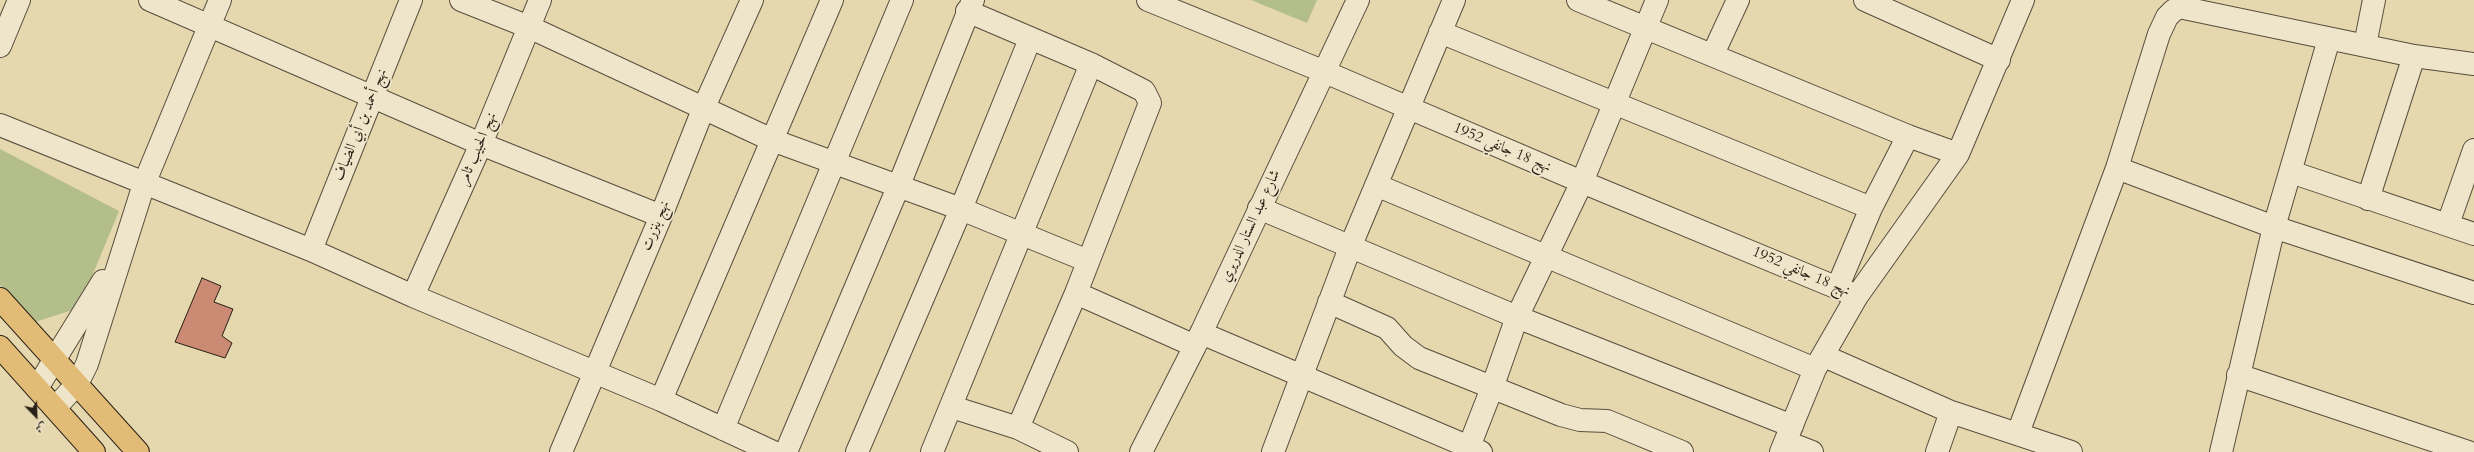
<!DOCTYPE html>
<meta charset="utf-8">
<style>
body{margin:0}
#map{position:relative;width:2474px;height:452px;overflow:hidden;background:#e5d7ae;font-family:Cardo,Amiri,serif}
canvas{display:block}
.north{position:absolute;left:16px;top:396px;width:40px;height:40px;-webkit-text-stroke:3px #eee5ca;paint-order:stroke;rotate:157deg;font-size:11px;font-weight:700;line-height:16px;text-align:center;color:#281f16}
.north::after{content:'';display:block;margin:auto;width:14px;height:18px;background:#281f16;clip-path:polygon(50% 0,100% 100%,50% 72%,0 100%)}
</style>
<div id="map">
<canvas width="2474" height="452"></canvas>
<div class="north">ش</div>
</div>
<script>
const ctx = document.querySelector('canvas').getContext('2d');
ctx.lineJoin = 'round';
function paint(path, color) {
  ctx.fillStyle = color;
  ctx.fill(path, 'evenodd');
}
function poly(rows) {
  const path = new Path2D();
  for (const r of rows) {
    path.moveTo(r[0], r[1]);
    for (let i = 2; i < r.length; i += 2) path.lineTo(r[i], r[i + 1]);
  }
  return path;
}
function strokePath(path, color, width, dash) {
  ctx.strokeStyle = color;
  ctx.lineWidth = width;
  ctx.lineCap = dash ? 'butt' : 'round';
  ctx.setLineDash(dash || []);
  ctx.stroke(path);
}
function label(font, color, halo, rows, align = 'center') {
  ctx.font = font + ' Cardo,Amiri,serif';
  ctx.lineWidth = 3.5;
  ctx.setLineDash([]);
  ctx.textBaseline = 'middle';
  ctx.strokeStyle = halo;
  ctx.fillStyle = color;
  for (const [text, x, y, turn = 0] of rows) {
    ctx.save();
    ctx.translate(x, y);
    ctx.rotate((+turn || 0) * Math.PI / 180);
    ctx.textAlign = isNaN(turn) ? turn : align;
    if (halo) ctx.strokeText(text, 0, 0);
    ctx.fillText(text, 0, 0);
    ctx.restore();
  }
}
paint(poly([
 [1251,0,1317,0,1307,23],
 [0,149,119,211,79,308,35,322,0,285]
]), '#b4be8b');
const building = poly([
 [202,278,221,286,214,302,233,309,222,336,232,343,225,358,175,342,202,278]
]);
paint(building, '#cb8a73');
strokePath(building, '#281f16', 1);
const minor = poly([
 [150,0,481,144,661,216],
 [461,0,529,27,772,140,961,209,1088,261],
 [1148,0,1325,72,1582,182,1857,296],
 [1578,0,1908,136,1958,154],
 [1865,0,1999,60],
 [967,11,1091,64,1144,91,1150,103,1076,293,1018,428],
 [1440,32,1871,208],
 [2365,45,2374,0],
 [0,46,19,0],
 [1713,54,1738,0],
 [0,125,311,250,413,296,661,400,773,452],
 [2117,168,2274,227,2474,293],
 [2291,172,2474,234],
 [1376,185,1815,369],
 [2368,199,2414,56],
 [1259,208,1517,317,1792,426],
 [2448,224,2474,150],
 [311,250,411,0],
 [1838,286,1871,208,1908,136],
 [1076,293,1195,346],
 [413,296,481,144,540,0],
 [1329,302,1387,328,1403,346,1419,358,1561,415,1580,420,1607,421,1682,452],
 [1201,333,1481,452],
 [1824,356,1951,412,2071,452],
 [2238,375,2468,452],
 [37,388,103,281],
 [661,400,832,0],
 [952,407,1018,428,1067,452],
 [55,408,77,384,87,364,144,184,220,0],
 [723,429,902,0],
 [2018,433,2117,168,2159,34,2167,17,2173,11,2179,7,2414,56,2474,64],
 [1786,442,1812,452],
 [561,452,661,216,704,107,752,0],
 [786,452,899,185,973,0],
 [857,452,961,209,1030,39],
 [932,452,1091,64],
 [1141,452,1195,346,1358,0],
 [1273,452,1351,245,1454,0],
 [1467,452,1492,388,1517,317,1582,182,1657,0],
 [1781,452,1815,369,1857,296,1958,154,2023,0],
 [1937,452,1951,412],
 [2221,452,2274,227,2329,39]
]);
const major = poly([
 [0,299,138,452],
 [0,347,94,452]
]);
strokePath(minor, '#574d3c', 24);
strokePath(major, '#281f16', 24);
strokePath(minor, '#eee5ca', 22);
strokePath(major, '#e2bc77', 22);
label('15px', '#281f16', '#eee5ca', [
 ["نهج أحمد بن أبي الضياف",361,125,-68],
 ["نهج 18 جانفي 1952",1502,148,23],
 ["نهج الحبيب ثامر",478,149,-67],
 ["نهج بنزرت",656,226,-68],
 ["شارع عبد الستار الدريري",1251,226,-65],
 ["نهج 18 جانفي 1952",1801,272,23]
]);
</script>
